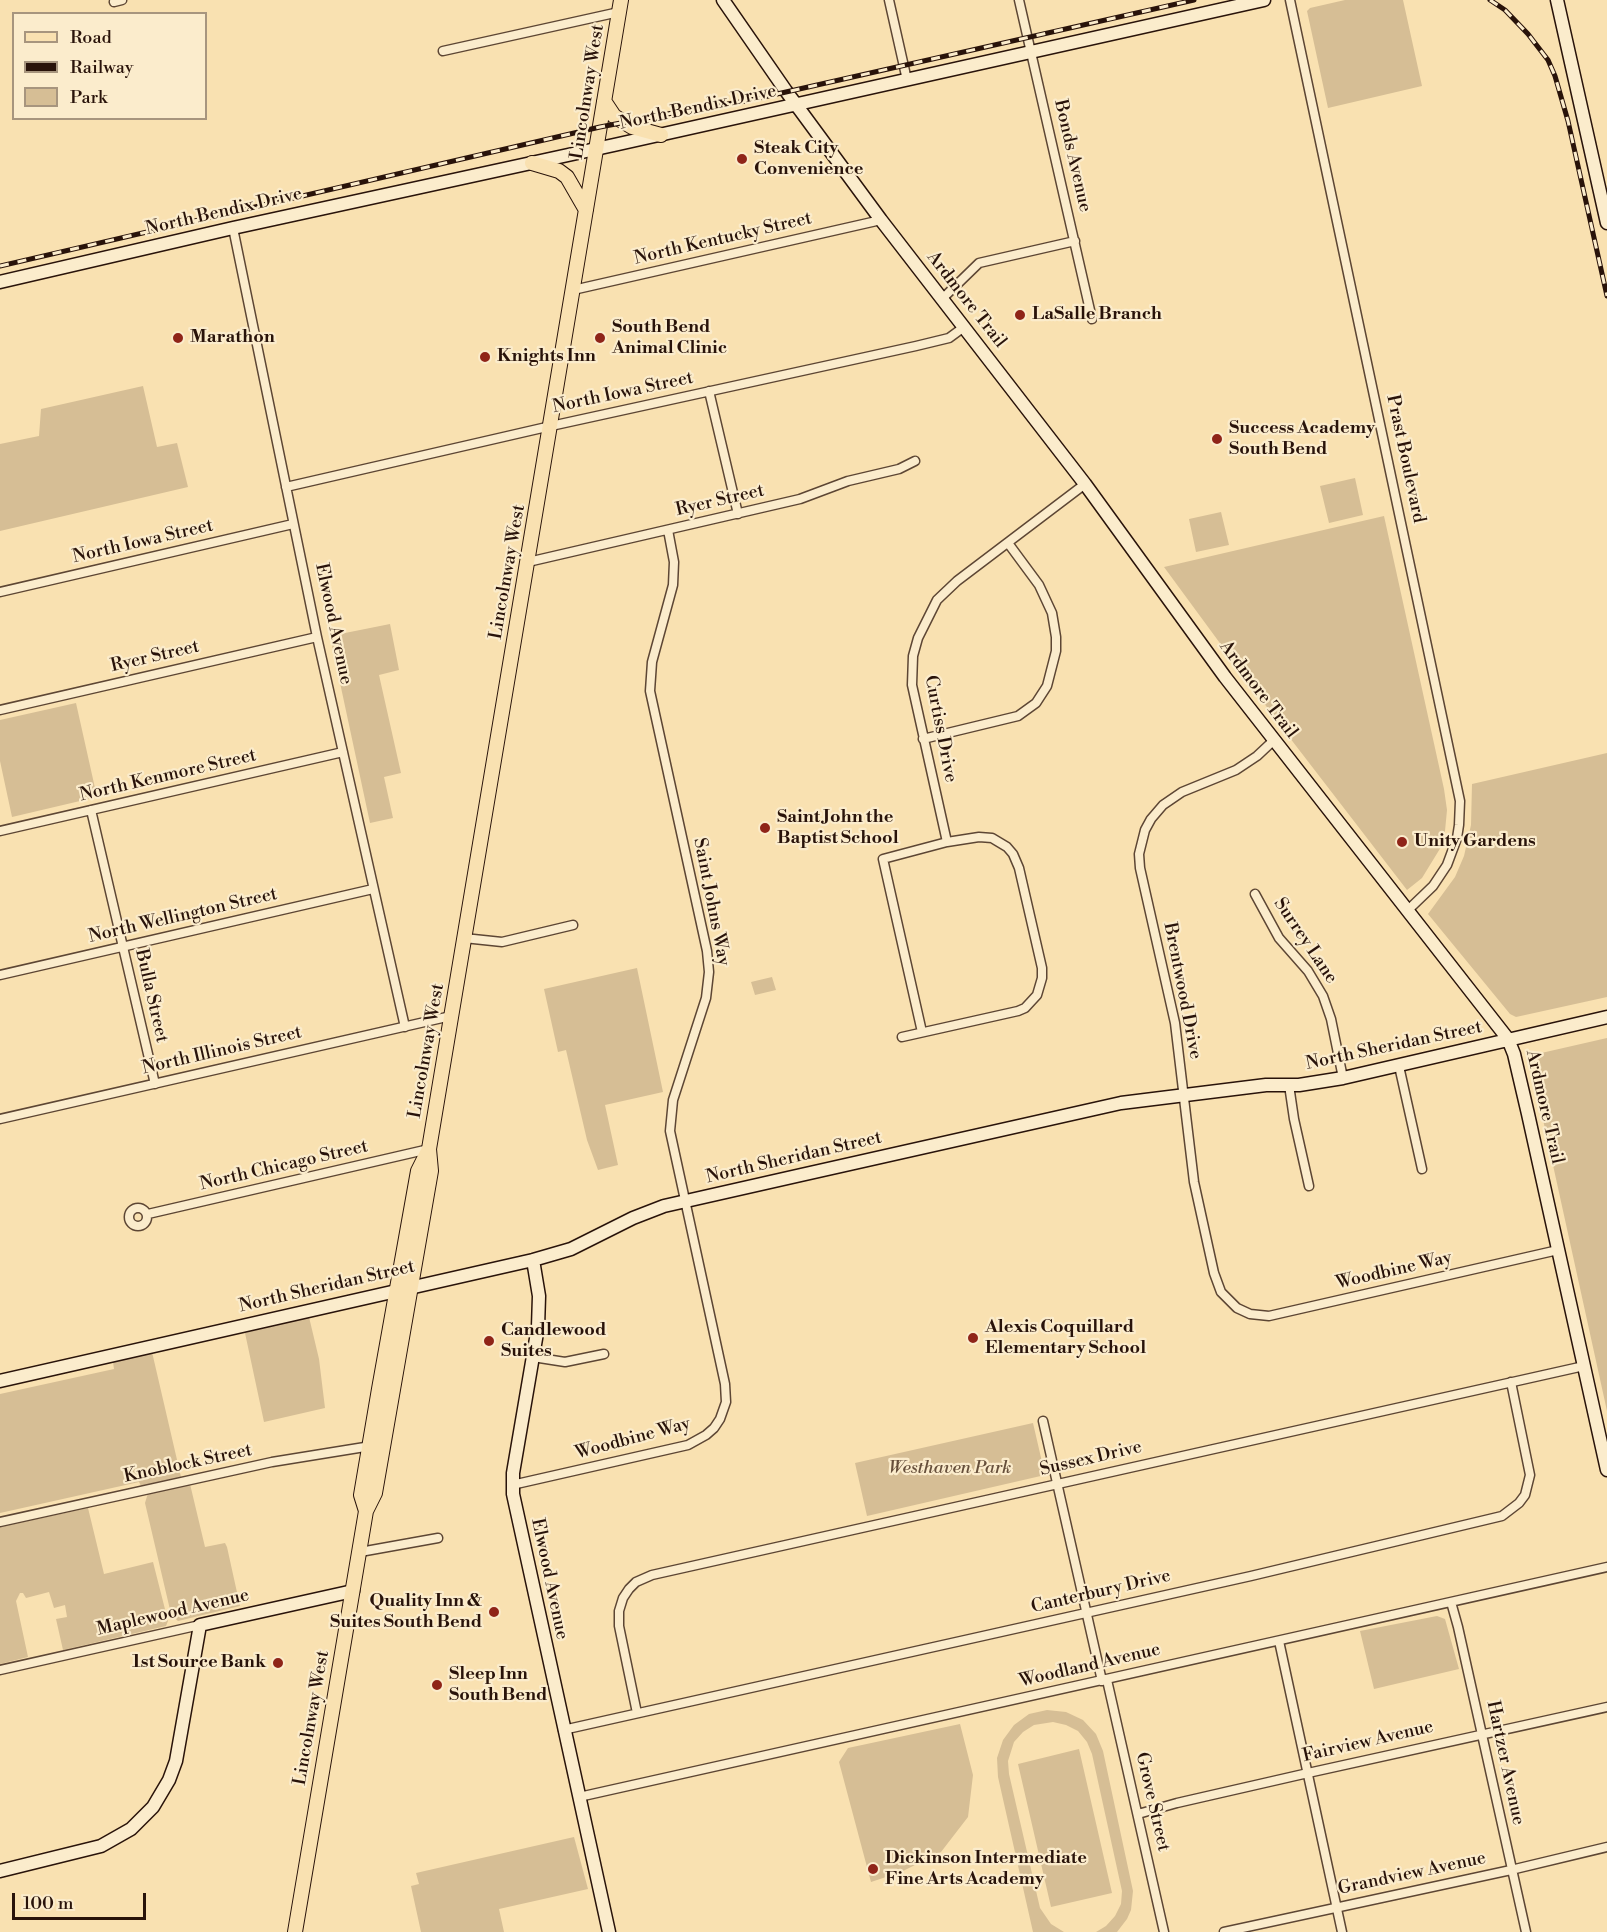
<!DOCTYPE html>
<style>
body{margin:0}
#map{position:relative;width:1607px;height:1932px;overflow:hidden;background:#f9e1b1;font-family:"Libre Bodoni",serif}
canvas{display:block}
.legend{position:absolute;left:12px;top:12px;width:195px;height:108px;box-sizing:border-box;background:#fbeccc;border:2px solid #a7957e;margin:0;padding:8px 10px;list-style:none;font-size:18px;color:#29130a}
.legend li{display:flex;align-items:center;gap:12px;height:30px}
.legend b{width:30px;border:2px solid #a7957e}
.scale{position:absolute;left:12px;top:1893px;width:134px;height:27px;box-sizing:border-box;border:3px solid #29130a;border-top:0;padding-left:8px;font-size:18px;line-height:21px;white-space:nowrap;color:#29130a;-webkit-text-stroke:4px #fbeccc;paint-order:stroke}
</style>
<div id="map">
<canvas width="1607" height="1932"></canvas>
<ul class="legend">
<li><b style="height:8px;background:#f9e1b1"></b>Road</li>
<li><b style="height:8px;background:#29130a"></b>Railway</li>
<li><b style="height:16px;background:#d6be95"></b>Park</li>
</ul>
<div class="scale">100 m</div>
</div>
<script>
const ctx = document.querySelector('canvas').getContext('2d');
ctx.lineJoin = 'round';
function paint(path, color) {
  ctx.fillStyle = color;
  ctx.fill(path, 'evenodd');
}
function poly(rows) {
  const path = new Path2D();
  for (const r of rows) {
    if (r.length === 3) {
      path.moveTo(r[0] + r[2], r[1]);
      path.arc(r[0], r[1], r[2], 0, 2 * Math.PI);
      continue;
    }
    path.moveTo(r[0], r[1]);
    for (let i = 2; i < r.length; i += 2) path.lineTo(r[i], r[i + 1]);
  }
  return path;
}
function strokePath(path, color, width, dash) {
  ctx.strokeStyle = color;
  ctx.lineWidth = width;
  ctx.lineCap = dash ? 'butt' : 'round';
  ctx.setLineDash(dash || []);
  ctx.stroke(path);
}
function label(font, color, halo, rows, align = 'center') {
  ctx.font = font + ' "Libre Bodoni",serif';
  ctx.lineWidth = 4.5;
  ctx.setLineDash([]);
  ctx.textBaseline = 'middle';
  ctx.strokeStyle = halo;
  ctx.fillStyle = color;
  for (const [text, x, y, turn = 0] of rows) {
    ctx.save();
    ctx.translate(x, y);
    ctx.rotate((+turn || 0) * Math.PI / 180);
    ctx.textAlign = isNaN(turn) ? turn : align;
    if (halo) ctx.strokeText(text, 0, 0);
    ctx.fillText(text, 0, 0);
    ctx.restore();
  }
}
paint(poly([
 [1345,0,1403,0,1422,86,1328,108,1307,11,1310,8],
 [143,386,157,447,177,443,188,487,0,531,0,444,39,436,41,409],
 [1355,478,1363,515,1329,523,1320,486],
 [1221,512,1229,545,1196,552,1189,519],
 [1384,516,1444,789,1447,810,1445,831,1441,847,1422,878,1407,890,1283,729,1164,567],
 [390,624,399,670,379,675,401,773,384,777,393,818,370,823,330,636],
 [76,703,97,797,12,817,0,761,0,720],
 [1607,753,1607,997,1516,1017,1510,1014,1428,914,1455,877,1464,856,1471,825,1472,784],
 [637,968,663,1092,605,1105,618,1165,598,1170,587,1140,566,1050,558,1052,544,989],
 [772,977,776,990,755,995,751,982],
 [1607,1038,1607,1411,1531,1065,1533,1058,1537,1054],
 [309,1317,319,1359,325,1408,264,1422,245,1333],
 [152,1352,181,1477,141,1486,139,1482,0,1513,0,1394,114,1369,113,1362],
 [1033,1423,1045,1475,867,1516,855,1463],
 [190,1484,205,1547,225,1543,227,1547,240,1606,178,1621,171,1614,145,1503,148,1493],
 [88,1508,104,1574,153,1562,168,1621,166,1626,63,1650,56,1619,67,1617,65,1605,54,1608,49,1592,26,1598,23,1593,20,1593,16,1601,28,1657,0,1664,0,1527],
 [1437,1616,1445,1619,1459,1669,1374,1689,1360,1631],
 [1047,1710,1066,1712,1083,1720,1096,1734,1103,1751,1133,1891,1131,1910,1127,1919,1117,1932,1096,1932,1106,1926,1115,1916,1121,1904,1122,1891,1092,1754,1087,1742,1078,1731,1066,1725,1053,1722,1034,1725,1023,1732,1014,1742,1008,1761,1009,1774,1040,1908,1051,1924,1064,1932,1033,1932,998,1777,997,1758,1003,1740,1014,1725,1029,1714],
 [960,1724,973,1775,968,1817,941,1852,901,1872,871,1882,839,1762,848,1748],
 [1079,1749,1112,1893,1051,1907,1018,1764],
 [574,1837,588,1889,499,1909,504,1932,421,1932,411,1886,419,1884,416,1873]
]), '#d6be95');
const street = poly([
 [889,0,907,80],
 [1019,0,1092,319],
 [1290,0,1460,801,1459,825,1457,838,1447,865,1433,886,1408,910],
 [114,2,122,0],
 [443,51,619,12],
 [233,228,317,637,405,1027],
 [573,290,881,220],
 [942,299,979,263,1075,241],
 [709,391,738,514],
 [286,487,551,426,916,346,949,338,964,327],
 [528,562,800,499,848,481,899,469,915,461],
 [0,592,293,524],
 [0,710,317,637],
 [923,739,1018,716,1036,703,1047,686,1056,651,1056,637,1052,613,1039,585,1008,543],
 [1273,741,1257,756,1236,770,1182,792,1163,805,1151,819,1145,830,1139,854,1140,868,1175,1023,1194,1182,1214,1273,1221,1292,1237,1308,1250,1314,1269,1316,1558,1250],
 [91,810,155,1084],
 [0,831,343,752],
 [947,842,912,685,913,656,918,638,937,600,957,581,1085,484],
 [1255,894,1279,938,1308,971,1323,996,1331,1019,1343,1078],
 [464,938,502,942,573,925],
 [0,975,373,889],
 [902,1037,1018,1011,1025,1008,1037,995,1042,978,1042,968,1019,868,1013,854,1007,847,992,838,979,837,947,842,883,859,922,1032],
 [1399,1066,1422,1169],
 [1289,1085,1294,1119,1309,1186],
 [0,1119,451,1016],
 [138,1217,9],
 [148,1214,429,1149],
 [533,1357,565,1362,604,1354],
 [1043,1421,1102,1681],
 [512,1485,688,1445,706,1435,714,1428,720,1419,726,1402,725,1384,670,1131,673,1100,706,998,709,972,707,951,650,691,652,662,673,585,674,562,668,530],
 [0,1522,272,1462,371,1446],
 [360,1552,438,1538],
 [1451,1602,1458,1627,1526,1932],
 [1279,1641,1342,1932],
 [0,1670,200,1625],
 [1107,1680,1164,1932],
 [637,1713,619,1626,619,1611,623,1598,629,1589,636,1582,652,1575,1584,1366],
 [563,1730,1251,1576,1502,1516,1519,1503,1525,1495,1530,1475,1511,1382],
 [579,1797,1607,1567],
 [1138,1814,1177,1803,1308,1773,1607,1707],
 [1224,1932,1511,1870,1607,1847]
]);
const secondary = poly([
 [723,0,786,91,881,220,1085,484,1225,677,1508,1039,1514,1054,1528,1114,1607,1470],
 [1557,0,1607,223],
 [0,282,233,228,614,145,1264,0],
 [533,1260,539,1296,538,1327,513,1473,513,1494,609,1932],
 [0,1381,533,1260,571,1249,633,1218,664,1206,801,1175,1121,1103,1266,1085,1299,1085,1343,1078,1607,1017],
 [0,1871,101,1846,131,1829,153,1807,169,1780,176,1761,200,1625,353,1591]
]);
const primary = poly([
 [604,101,614,116,632,127,661,135],
 [532,163,559,171,567,177,586,210],
 [366,1511,361,1495,379,1389,418,1171,429,1149,436,1107,621,0],
 [295,1932,366,1511,375,1493,431,1171,429,1149]
]);
strokePath(street, '#5d4634', 11);
strokePath(secondary, '#29130a', 15);
strokePath(primary, '#29130a', 16);
strokePath(street, '#fbeccc', 8);
strokePath(secondary, '#fbeccc', 12);
strokePath(primary, '#f9e1b1', 14);
const rail = poly([
 [1490,0,1505,10,1528,34,1548,60,1555,76,1568,121,1607,296],
 [0,266,600,127,678,112,746,101,1194,0]
]);
strokePath(rail, '#29130a', 5);
strokePath(rail, '#fbeccc', 3, [9]);
for (const [x, y, r, color] of [
 [742,159,6,"#8f2418"],
 [1020,315,6,"#8f2418"],
 [178,338,6,"#8f2418"],
 [600,338,6,"#8f2418"],
 [485,357,6,"#8f2418"],
 [1217,439,6,"#8f2418"],
 [765,828,6,"#8f2418"],
 [1402,842,6,"#8f2418"],
 [973,1338,6,"#8f2418"],
 [489,1341,6,"#8f2418"],
 [494,1612,6,"#8f2418"],
 [278,1663,6,"#8f2418"],
 [437,1685,6,"#8f2418"],
 [873,1869,6,"#8f2418"]
]) {
  const dot = new Path2D();
  dot.arc(x, y, r, 0, 2 * Math.PI);
  ctx.fillStyle = color;
  ctx.fill(dot);
  strokePath(dot, '#fbeccc', 2);
}
label('18px', '#29130a', '#fbeccc', [
 ["Lincolnway West",588,92,-81],
 ["North Bendix Drive",698,108,-12],
 ["Bonds Avenue",1072,156,77],
 ["North Bendix Drive",224,212,-13],
 ["North Kentucky Street",723,239,-13],
 ["Ardmore Trail",966,300,52],
 ["North Iowa Street",623,393,-12],
 ["Prast Boulevard",1405,459,78],
 ["Ryer Street",720,501,-13],
 ["North Iowa Street",143,542,-13],
 ["Lincolnway West",508,572,-80],
 ["Elwood Avenue",333,624,78],
 ["Ryer Street",155,657,-13],
 ["Ardmore Trail",1258,690,53],
 ["Curtiss Drive",940,729,79],
 ["North Kenmore Street",168,776,-13],
 ["Saint Johns Way",711,902,79],
 ["North Wellington Street",183,916,-13],
 ["Surrey Lane",1305,941,56],
 ["Brentwood Drive",1182,991,79],
 ["Bulla Street",151,996,77],
 ["North Sheridan Street",1394,1046,-12],
 ["North Illinois Street",222,1051,-13],
 ["Lincolnway West",427,1051,-80],
 ["Ardmore Trail",1544,1107,77],
 ["North Sheridan Street",794,1158,-13],
 ["North Chicago Street",284,1166,-13],
 ["Woodbine Way",1394,1271,-13],
 ["North Sheridan Street",327,1287,-13],
 ["Woodbine Way",633,1439,-15],
 ["Sussex Drive",1091,1459,-13],
 ["Knoblock Street",188,1464,-12],
 ["Elwood Avenue",549,1579,78],
 ["Canterbury Drive",1101,1592,-13],
 ["Maplewood Avenue",173,1613,-13],
 ["Woodland Avenue",1090,1666,-13],
 ["Lincolnway West",312,1718,-80],
 ["Fairview Avenue",1368,1742,-13],
 ["Hartzer Avenue",1505,1763,78],
 ["Grove Street",1152,1802,77],
 ["Grandview Avenue",1412,1874,-12]
]);
label('bold 18px', '#29130a', '#fbeccc', [
 ["Steak City",754,149],
 ["Convenience",754,170],
 ["LaSalle Branch",1032,315],
 ["South Bend",612,328],
 ["Animal Clinic",612,349],
 ["Marathon",190,338],
 ["Knights Inn",497,357],
 ["Success Academy",1229,429],
 ["South Bend",1229,450],
 ["Saint John the",777,818],
 ["Baptist School",777,839],
 ["Unity Gardens",1414,842],
 ["Alexis Coquillard",985,1328],
 ["Elementary School",985,1349],
 ["Candlewood",501,1331],
 ["Suites",501,1352],
 ["Quality Inn &",482,1602,"right"],
 ["Suites South Bend",482,1623,"right"],
 ["1st Source Bank",266,1663,"right"],
 ["Sleep Inn",449,1675],
 ["South Bend",449,1696],
 ["Dickinson Intermediate",885,1859],
 ["Fine Arts Academy",885,1880]
], 'left');
label('italic 18px', '#664f3b', '#fbeccc', [
 ["Westhaven Park",950,1469]
]);
</script>
